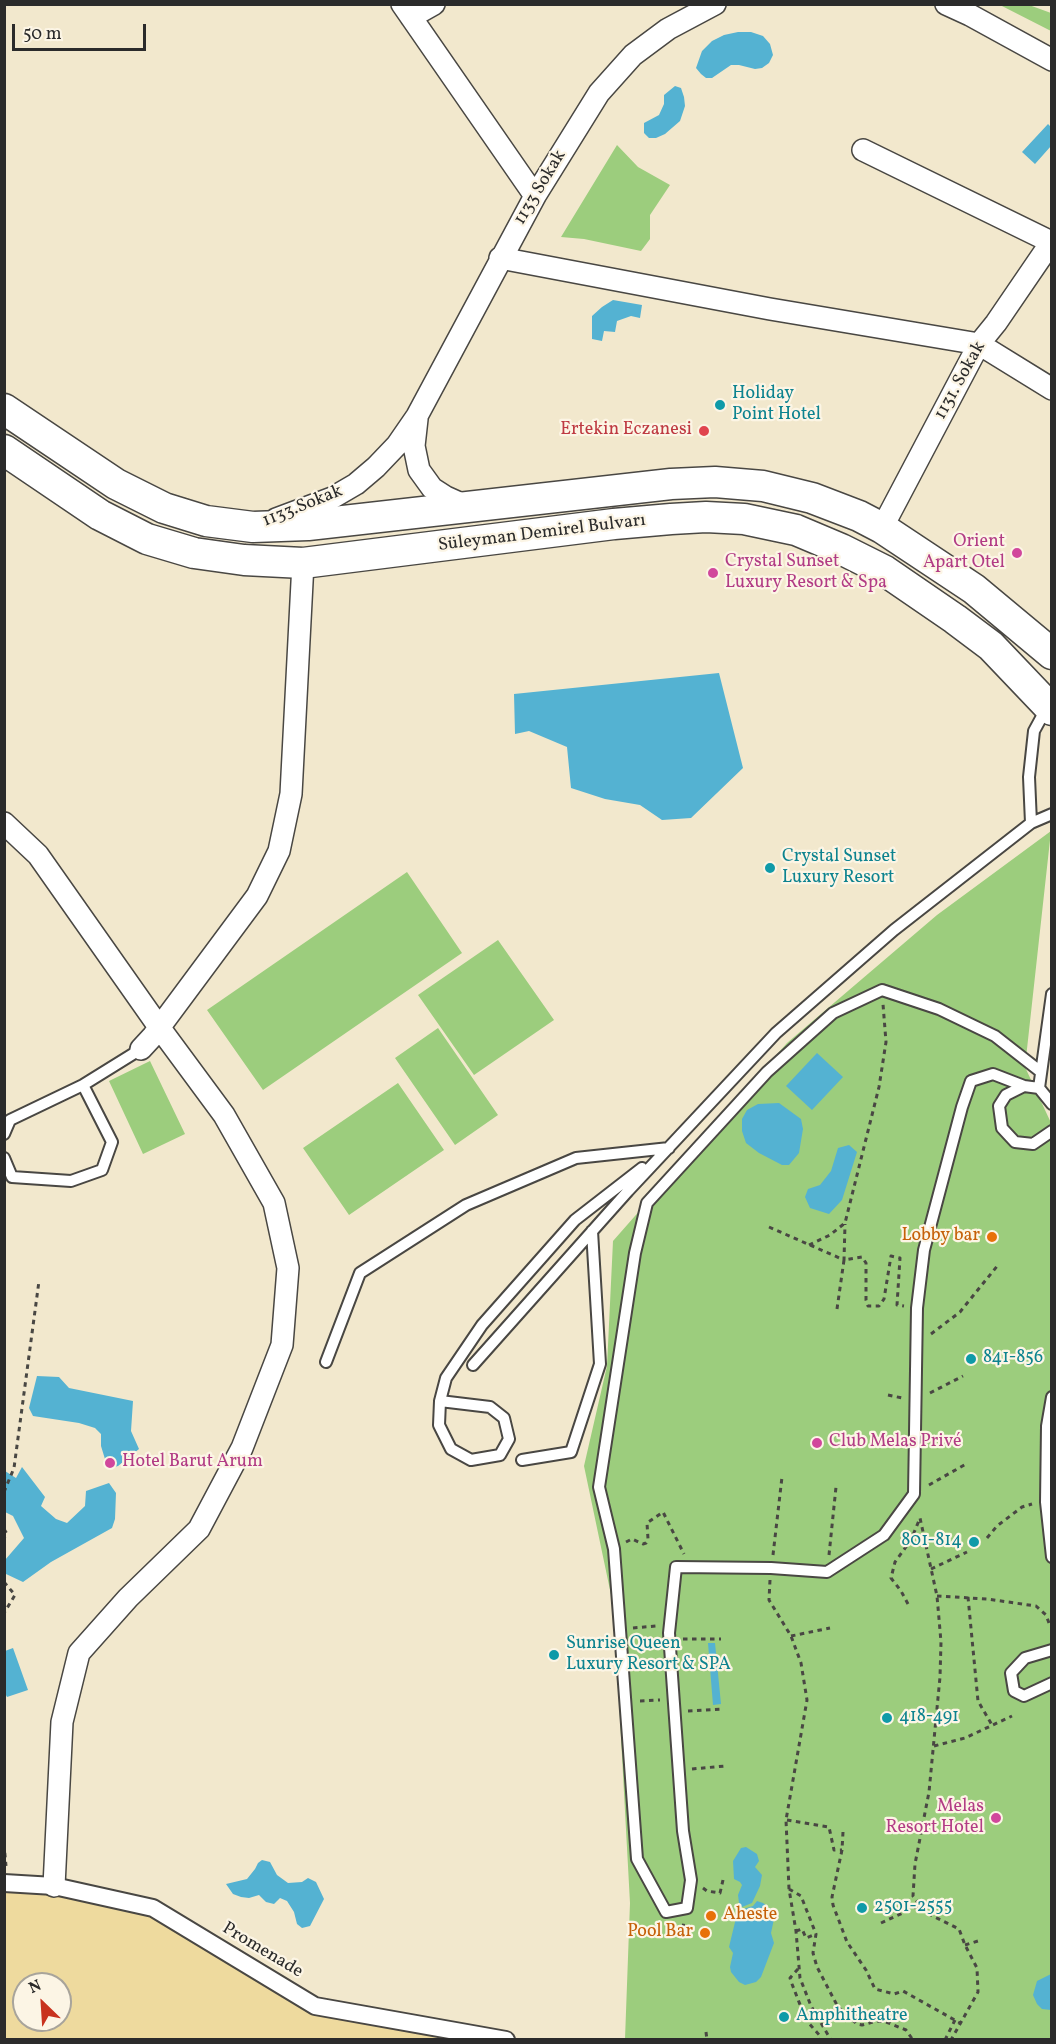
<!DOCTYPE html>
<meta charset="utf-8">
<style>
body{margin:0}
#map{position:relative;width:1056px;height:2044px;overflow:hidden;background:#f2e8cd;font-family:Vollkorn,serif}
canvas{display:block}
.frame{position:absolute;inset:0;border:6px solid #2b2b2b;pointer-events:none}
.north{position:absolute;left:12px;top:1972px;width:60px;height:60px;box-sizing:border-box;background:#fcf5e5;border:2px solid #a8a49b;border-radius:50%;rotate:335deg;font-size:16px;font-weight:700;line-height:24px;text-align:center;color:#2b2b2b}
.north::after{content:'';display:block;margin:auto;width:21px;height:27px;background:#c8321e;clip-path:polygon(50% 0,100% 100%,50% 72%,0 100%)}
.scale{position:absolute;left:12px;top:24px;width:134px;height:27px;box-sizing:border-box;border:3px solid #2b2b2b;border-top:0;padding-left:8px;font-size:18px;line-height:21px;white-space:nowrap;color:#2b2b2b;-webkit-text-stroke:4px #fcf5e5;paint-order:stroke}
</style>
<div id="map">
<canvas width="1056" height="2044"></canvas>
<div class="frame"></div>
<div class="north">N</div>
<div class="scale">50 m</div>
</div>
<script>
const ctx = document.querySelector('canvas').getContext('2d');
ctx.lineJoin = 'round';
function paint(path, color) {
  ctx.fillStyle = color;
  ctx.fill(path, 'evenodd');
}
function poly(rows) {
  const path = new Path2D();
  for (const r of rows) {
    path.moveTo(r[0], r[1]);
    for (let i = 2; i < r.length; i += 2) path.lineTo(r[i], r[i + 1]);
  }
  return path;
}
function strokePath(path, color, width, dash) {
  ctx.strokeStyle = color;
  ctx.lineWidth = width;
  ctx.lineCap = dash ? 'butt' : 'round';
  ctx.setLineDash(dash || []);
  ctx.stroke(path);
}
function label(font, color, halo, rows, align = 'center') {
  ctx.font = font + ' Vollkorn,serif';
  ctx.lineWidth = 4.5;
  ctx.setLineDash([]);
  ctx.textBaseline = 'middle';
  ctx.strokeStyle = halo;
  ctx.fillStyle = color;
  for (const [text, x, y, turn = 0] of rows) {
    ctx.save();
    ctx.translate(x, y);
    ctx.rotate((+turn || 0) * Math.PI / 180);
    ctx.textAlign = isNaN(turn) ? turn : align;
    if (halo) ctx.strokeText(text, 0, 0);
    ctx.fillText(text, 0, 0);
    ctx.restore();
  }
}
paint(poly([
 [1000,5,1029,5,1051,13,1051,31],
 [617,145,638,167,670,185,650,215,650,239,641,251,584,239,561,237],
 [1051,831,1025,1067,1052,1125,1051,2039,625,2039,630,1903,614,1609,584,1466,607,1366,613,1241,787,1043,937,915],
 [407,872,462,953,263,1090,207,1010],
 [498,940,554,1020,474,1075,418,995],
 [438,1028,498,1115,455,1145,395,1058],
 [150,1061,185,1134,143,1154,109,1081],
 [398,1083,444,1150,349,1215,303,1148]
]), '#9ccd7d');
paint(poly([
 [4,1883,153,1908,315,2006,506,2039,5,2039],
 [24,1984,60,1984,60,2020,24,2020]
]), '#eeda9e');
paint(poly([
 [738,32,751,32,763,36,770,44,773,55,769,63,762,68,755,69,739,65,731,65,712,78,706,78,701,74,696,68,702,51,712,41,724,35],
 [675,86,681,88,684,97,685,106,680,121,665,134,656,138,649,138,644,133,644,123,659,115,664,104,664,95],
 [1048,124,1051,127,1051,146,1035,164,1022,152],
 [613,300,642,305,640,318,631,316,617,321,615,332,604,331,602,341,592,339,592,316,602,307],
 [719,673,743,768,691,818,662,820,640,805,605,799,571,788,567,747,529,731,515,734,514,694],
 [817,1053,843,1077,812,1110,786,1086],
 [779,1103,801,1119,803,1129,799,1153,789,1165,782,1165,759,1153,746,1143,742,1131,742,1119,747,1110,758,1104],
 [849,1145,857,1152,842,1200,829,1214,810,1208,805,1197,808,1189,820,1185,831,1171,838,1148],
 [37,1376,59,1377,69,1388,133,1401,131,1431,139,1449,118,1466,108,1469,101,1446,101,1434,95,1428,79,1423,33,1416,29,1408],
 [22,1467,45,1497,41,1506,56,1519,67,1523,85,1506,86,1491,109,1483,116,1493,115,1519,112,1528,51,1562,23,1582,6,1574,5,1560,24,1538,13,1516,5,1512,5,1471,16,1478],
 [708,1643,715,1643,721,1704,713,1705],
 [13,1648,28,1690,7,1697,4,1691,5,1651],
 [746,1847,757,1854,759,1861,755,1867,762,1875,760,1886,752,1903,742,1907,739,1903,738,1895,742,1885,740,1882,734,1879,733,1861,741,1848],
 [262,1860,270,1862,277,1875,288,1883,302,1882,308,1878,316,1882,324,1899,310,1926,302,1928,297,1924,294,1912,287,1901,280,1898,274,1904,266,1902,259,1895,249,1898,241,1897,233,1894,226,1884,247,1879,255,1869,258,1863],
 [757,1901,763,1903,767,1906,774,1919,771,1933,774,1943,761,1977,756,1982,745,1985,739,1982,731,1972,730,1967,733,1953,729,1947,736,1918,740,1910,753,1906],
 [1051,1974,1051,2010,1042,2009,1037,2004,1033,1995,1037,1981]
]), '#54b2d2');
const service = poly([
 [1031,823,1052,814],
 [1041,1072,995,1036,939,1009,882,990,833,1013,767,1072,647,1203,635,1253,599,1487,614,1549,637,1859,666,1912,687,1908,691,1880,683,1831,669,1633,676,1567,771,1568,827,1572,884,1535,914,1494,917,1308,924,1250,962,1107,971,1081,993,1074,1024,1086,1039,1088,1052,994],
 [1024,1086,1006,1095,999,1106,1002,1128,1015,1142,1033,1144,1052,1131],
 [1039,1088,1052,1104],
 [4,1134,10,1120,83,1085,141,1049],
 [4,1158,12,1177,71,1181,102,1170,112,1142,83,1085],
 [326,1362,360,1273,466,1205,576,1158,669,1148],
 [473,1365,628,1191,776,1033,894,930,1031,823,1029,777,1034,731,1046,709],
 [1052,1397,1047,1426,1046,1502,1052,1557],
 [440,1401,490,1407,504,1418,509,1439,500,1455,471,1460,451,1449,439,1425,440,1401,446,1378,482,1325,575,1220,642,1168],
 [522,1460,571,1452,600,1364,592,1231],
 [1052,1650,1025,1658,1011,1673,1014,1691,1024,1696,1052,1683]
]);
const pedestrian = poly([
 [4,1883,54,1886,153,1908,315,2006,506,2040]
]);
const minor = poly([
 [402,4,535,196],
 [946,4,970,15,1052,60],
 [411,17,434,4],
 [863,150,1051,242],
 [500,258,770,309,979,344,1052,389],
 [417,419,414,446,419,470,432,488,446,497,466,506],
 [276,519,332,498,356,484,376,467,397,445,417,416,535,196,599,93,633,55,668,29,715,4],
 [882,528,979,344,996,323,1052,241],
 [4,823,38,855,159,1027,224,1115,274,1203,288,1268,282,1345,242,1448,199,1529,128,1598,79,1653,62,1722,54,1886],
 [141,1049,153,1036,257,896,279,851,291,794,303,563]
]);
const secondary = poly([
 [4,409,116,484,164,508,206,521,253,527,308,525,671,484,715,482,763,486,812,498,859,516,882,528,974,589,1052,654],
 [4,450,100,515,147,539,194,553,244,560,303,563,614,524,671,519,706,517,744,519,796,530,841,549,885,571,955,619,991,646,1052,710]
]);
strokePath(service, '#494743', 14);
strokePath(pedestrian, '#494743', 20);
strokePath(minor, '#494743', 24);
strokePath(secondary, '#494743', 33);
strokePath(poly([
 [769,1227,844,1260,845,1224],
 [809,1245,830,1235,845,1223,879,1087,886,1042,883,1004],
 [837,1309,844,1260,862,1257,866,1263,866,1300,868,1306,879,1306,884,1299,891,1256,900,1258,897,1305,904,1306],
 [931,1334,960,1312,998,1265],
 [930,1393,963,1376],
 [888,1395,902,1398],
 [929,1485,966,1464],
 [4,1492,14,1468,39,1281],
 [4,1529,7,1534,4,1538],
 [987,1538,997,1526,1022,1507,1032,1504],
 [626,1542,632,1539,643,1544,646,1543,648,1539,647,1523,663,1512,684,1554],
 [773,1555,782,1477],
 [829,1555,836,1487],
 [931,1569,967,1552],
 [770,1580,769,1600,791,1636,801,1663,807,1700,786,1820,789,1889,796,1931,800,1978,811,2006,831,2040],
 [4,1582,15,1595,4,1613],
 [937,1596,987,1599,1036,1606,1046,1615,1049,1623],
 [968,1597,978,1701,992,1725],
 [908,1604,901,1591,891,1578,895,1562,911,1540,920,1518,937,1596,941,1642,940,1677,929,1792,915,1864,913,1896,925,1912,959,1929,965,1945,977,1968,978,1992,951,2040],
 [633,1628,656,1626],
 [791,1636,830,1628],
 [683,1639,721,1639],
 [640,1701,660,1700],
 [688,1711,723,1709],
 [934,1746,965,1738,1012,1716],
 [692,1769,725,1766],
 [787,1820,829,1827,834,1850,842,1850],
 [843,1832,842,1850,832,1897,833,1905,847,1942,866,1970,875,1989,894,1994,903,1991,960,2023],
 [4,1844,6,1866],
 [703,1888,707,1891,720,1893,723,1880],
 [789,1889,801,1896,816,1934,813,1953,817,1967,838,2007,857,2024,862,2025,877,2021,886,2022,906,2030,913,2040],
 [881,1923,920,1905],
 [796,1931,802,1929,806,1938,816,1934],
 [681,1937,684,1922],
 [965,1945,978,1941],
 [798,1969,790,1978,792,1984,806,2020,821,2037,820,2040],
 [706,2032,707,2040],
 [945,2040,955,2020]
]), '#494743', 3, [4.5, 4.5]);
strokePath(service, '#fff', 10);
strokePath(pedestrian, '#fff', 16);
strokePath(minor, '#fff', 21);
strokePath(secondary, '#fff', 30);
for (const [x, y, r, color] of [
 [720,405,6,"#0f9aa8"],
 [704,431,6,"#e0444e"],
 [1017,553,6,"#d1479c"],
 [713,573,6,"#d1479c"],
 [770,868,6,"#0f9aa8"],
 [992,1237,6,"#e8710a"],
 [971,1359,6,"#0f9aa8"],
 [817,1443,6,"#d1479c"],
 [110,1463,6,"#d1479c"],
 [974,1542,6,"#0f9aa8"],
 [554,1655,6,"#0f9aa8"],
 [887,1718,6,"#0f9aa8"],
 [996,1818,6,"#d1479c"],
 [862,1908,6,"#0f9aa8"],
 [711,1916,6,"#e8710a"],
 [705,1933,6,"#e8710a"],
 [784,2017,6,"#0f9aa8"]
]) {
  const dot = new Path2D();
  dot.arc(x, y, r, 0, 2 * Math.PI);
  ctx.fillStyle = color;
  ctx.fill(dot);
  strokePath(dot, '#fcf5e5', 2);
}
label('18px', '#2b2b2b', '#fcf5e5', [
 ["1133 Sokak",541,188,-59],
 ["1131. Sokak",961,381,-61],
 ["1133.Sokak",303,507,-22],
 ["Süleyman Demirel Bulvarı",542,534,-7],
 ["Promenade",262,1951,31]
]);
label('18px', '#0d838f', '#fcf5e5', [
 ["Holiday",732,395],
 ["Point Hotel",732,416],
 ["Crystal Sunset",782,858],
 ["Luxury Resort",782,879],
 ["841-856",983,1359],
 ["801-814",962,1542,"right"],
 ["Sunrise Queen",566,1645],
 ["Luxury Resort & SPA",566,1666],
 ["418-491",899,1718],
 ["2501-2555",874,1908],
 ["Amphitheatre",796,2017]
], 'left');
label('18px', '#be3a42', '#fcf5e5', [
 ["Ertekin Eczanesi",692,431]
], 'right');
label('18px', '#b23c85', '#fcf5e5', [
 ["Orient",1005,543,"right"],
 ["Apart Otel",1005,564,"right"],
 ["Crystal Sunset",725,563],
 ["Luxury Resort & Spa",725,584],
 ["Club Melas Privé",829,1443],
 ["Hotel Barut Arum",122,1463],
 ["Melas",984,1808,"right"],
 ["Resort Hotel",984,1829,"right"]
], 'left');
label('18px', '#c56008', '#fcf5e5', [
 ["Lobby bar",980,1237],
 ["Aheste",723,1916,"left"],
 ["Pool Bar",693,1933]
], 'right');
</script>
